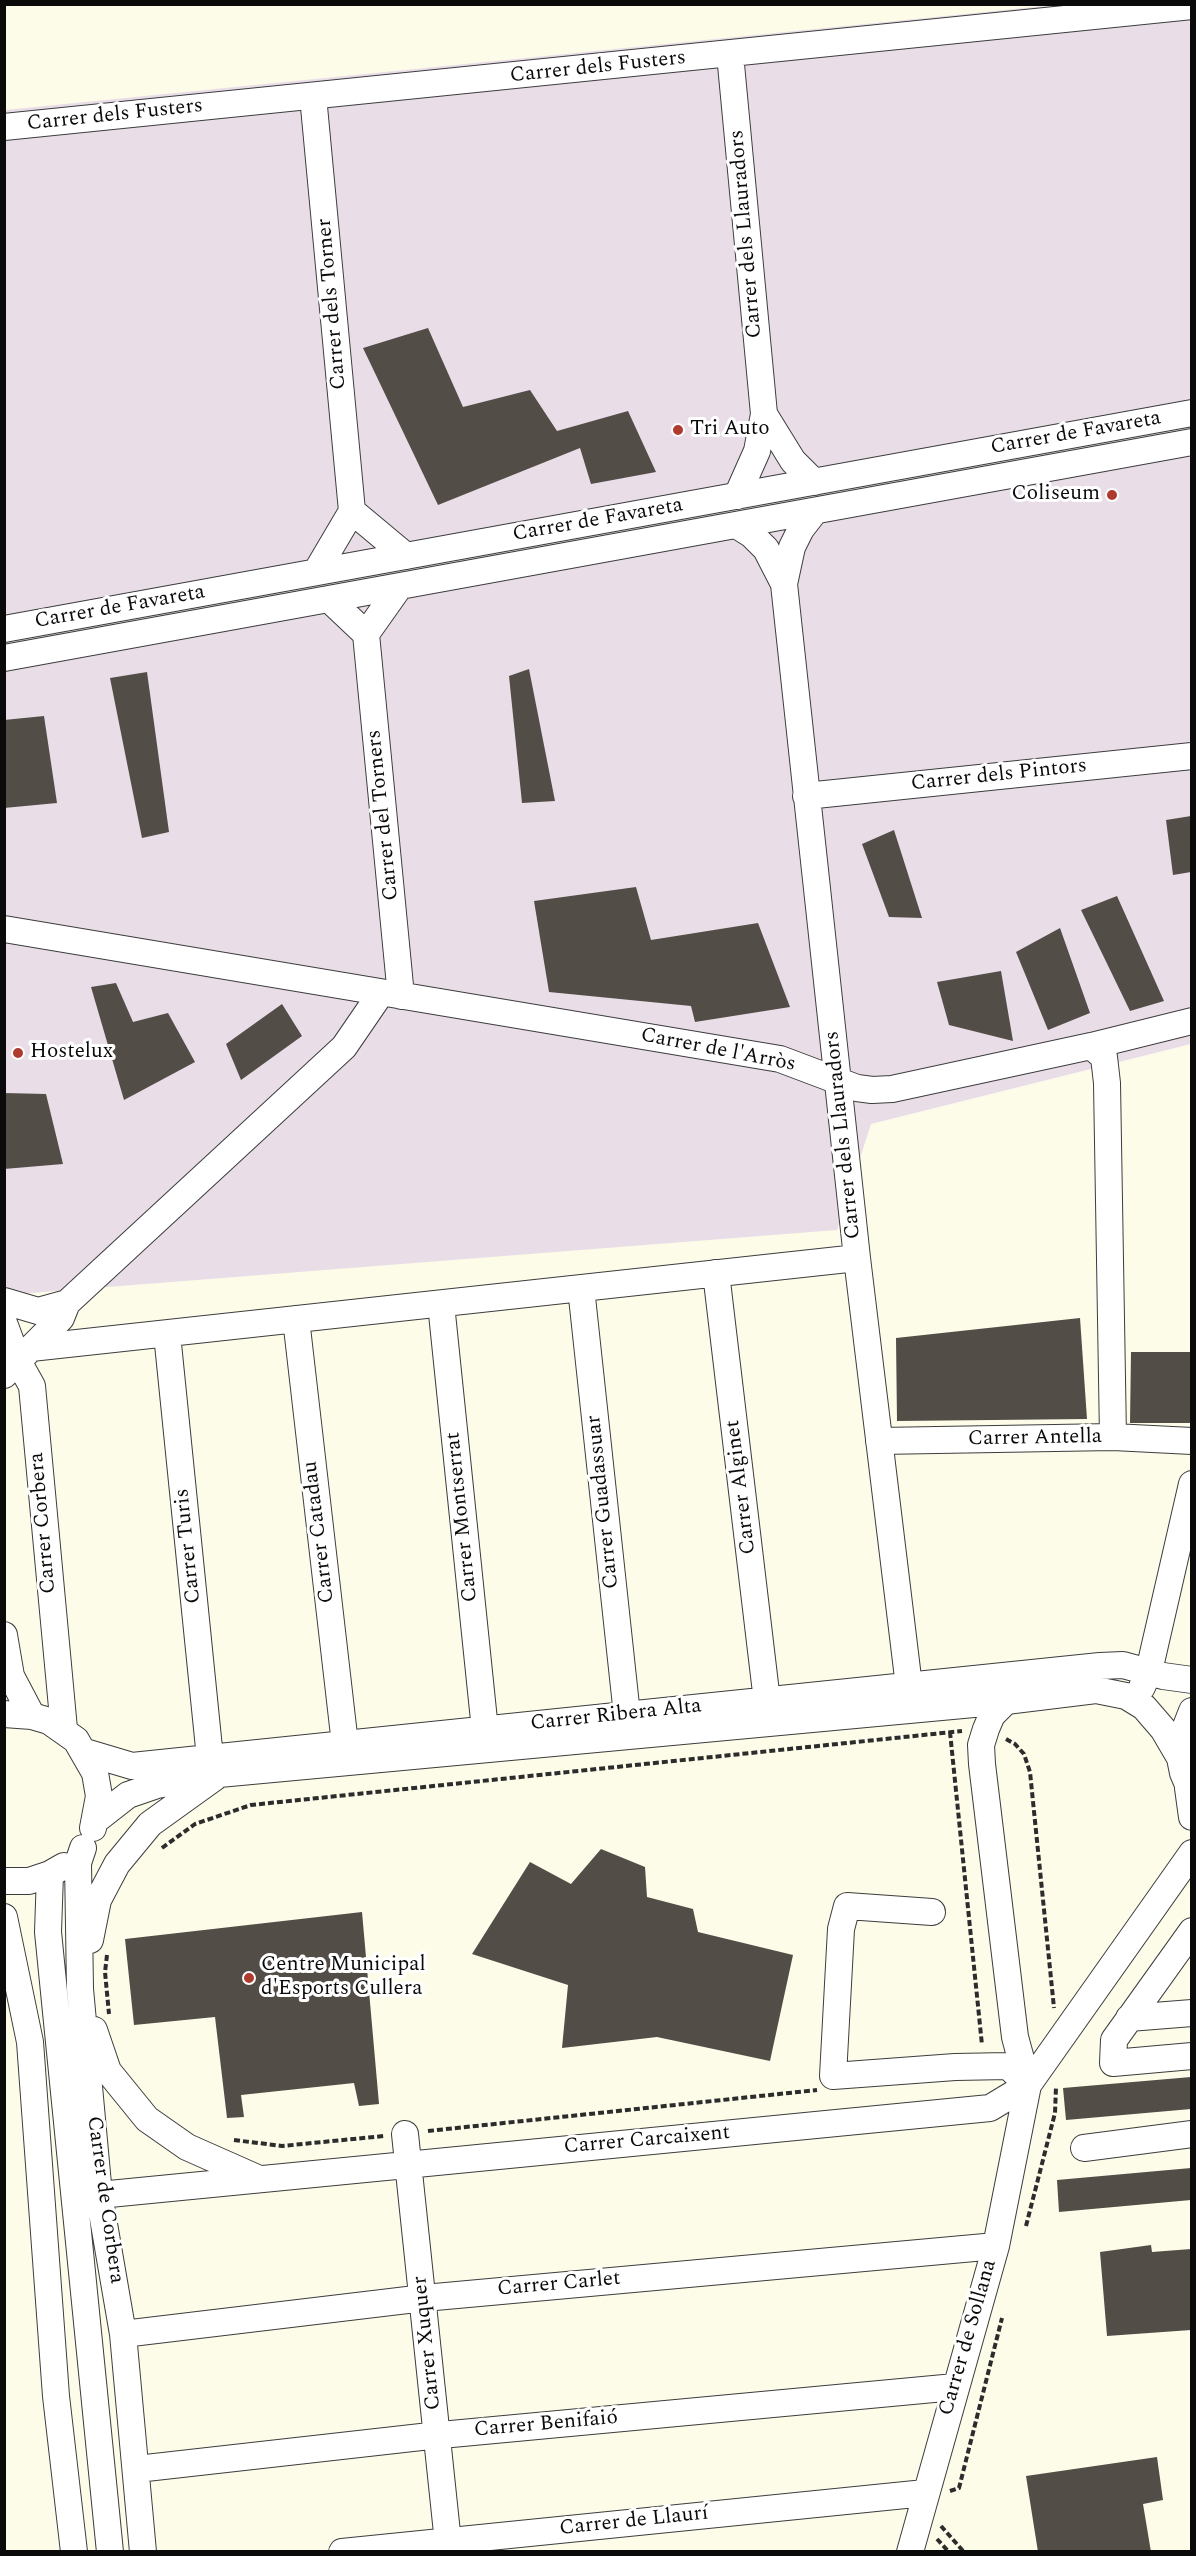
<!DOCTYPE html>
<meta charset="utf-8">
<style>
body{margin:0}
#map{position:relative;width:1196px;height:2556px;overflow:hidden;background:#fdfce9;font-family:Spectral,serif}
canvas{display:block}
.frame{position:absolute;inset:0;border:6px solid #0a0a0a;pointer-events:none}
</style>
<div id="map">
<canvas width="1196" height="2556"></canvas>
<div class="frame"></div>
</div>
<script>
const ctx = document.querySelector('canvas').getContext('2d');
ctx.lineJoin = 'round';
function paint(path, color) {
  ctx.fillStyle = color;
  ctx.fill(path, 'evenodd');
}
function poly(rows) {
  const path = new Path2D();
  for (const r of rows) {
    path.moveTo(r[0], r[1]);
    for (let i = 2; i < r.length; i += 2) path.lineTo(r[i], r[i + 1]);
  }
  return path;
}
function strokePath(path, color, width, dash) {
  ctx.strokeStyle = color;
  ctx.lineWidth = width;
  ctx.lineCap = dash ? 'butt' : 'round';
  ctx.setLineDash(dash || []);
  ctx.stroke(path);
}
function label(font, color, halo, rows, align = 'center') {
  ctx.font = font + ' Spectral,serif';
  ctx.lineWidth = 6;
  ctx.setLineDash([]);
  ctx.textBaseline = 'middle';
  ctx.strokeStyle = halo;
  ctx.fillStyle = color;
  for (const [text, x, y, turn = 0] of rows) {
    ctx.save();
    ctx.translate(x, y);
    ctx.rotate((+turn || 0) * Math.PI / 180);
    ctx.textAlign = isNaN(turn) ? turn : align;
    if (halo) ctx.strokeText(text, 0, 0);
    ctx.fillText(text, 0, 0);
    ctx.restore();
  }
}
paint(poly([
 [1055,5,1191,5,1191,1044,871,1124,837,1230,5,1295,5,110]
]), '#e9dee8');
paint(poly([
 [428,328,463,407,530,390,557,431,628,411,656,472,591,484,580,448,438,505,363,348],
 [529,669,555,801,522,803,509,676],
 [147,672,169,832,142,838,110,678],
 [44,716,57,803,4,808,4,720],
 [1191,816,1191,872,1173,875,1166,820],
 [894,830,922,918,889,917,862,844],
 [636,887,651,940,758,923,790,1007,695,1022,691,1006,549,992,534,901],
 [1117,896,1164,1001,1130,1011,1081,910],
 [1060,928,1090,1013,1048,1030,1016,952],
 [1001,971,1013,1041,949,1025,937,982],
 [116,983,133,1022,168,1013,195,1062,124,1100,91,987],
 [282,1004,302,1036,241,1080,226,1044],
 [4,1093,46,1094,63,1164,4,1169],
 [1080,1318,1087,1419,897,1421,896,1338],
 [1131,1352,1191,1352,1191,1423,1130,1423],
 [601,1849,645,1867,647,1897,693,1909,698,1932,793,1955,770,2061,657,2037,562,2048,568,1985,472,1954,530,1862,571,1884],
 [362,1912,379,2104,359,2106,354,2083,241,2095,244,2117,227,2118,215,2017,134,2025,125,1939],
 [1191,2077,1191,2109,1066,2120,1063,2088],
 [1191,2168,1191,2200,1059,2212,1057,2180],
 [1151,2245,1152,2252,1191,2249,1191,2330,1107,2336,1100,2252],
 [1157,2457,1163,2500,1143,2504,1151,2552,1038,2552,1026,2476]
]), '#524d47');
const minor = poly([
 [730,54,764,414],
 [313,96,352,511],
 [4,127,1192,6],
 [737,496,757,451,764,414,793,461,814,482],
 [736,525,752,535,766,549,784,584,792,547,801,529,815,511],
 [316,572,352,511,406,556],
 [784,584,857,1258,909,1686],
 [329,599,366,634,400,586],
 [4,629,1192,413],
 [366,634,401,996],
 [4,658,1192,442],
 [806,796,1192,756],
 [4,929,780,1059,857,1088,872,1090,892,1089,1091,1046,1192,1021],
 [1091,1046,1104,1057,1107,1083,1113,1437],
 [716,1273,767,1701],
 [581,1288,627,1715],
 [4,1301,38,1311,67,1303],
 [441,1304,485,1730],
 [296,1319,345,1744],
 [4,1323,18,1361,32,1386,64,1729],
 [167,1334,210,1758],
 [31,1348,857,1258],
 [4,1375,61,1318,67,1303,344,1047,381,993],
 [879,1441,1113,1437,1192,1441],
 [4,1635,11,1676,32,1716],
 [1142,1687,1149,1671,1192,1484],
 [1006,1701,992,1715,986,1729,981,1745,982,1764,1015,2037,1028,2085],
 [1192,1711,1181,1739,1180,1758,1183,1773,1192,1794],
 [4,1714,32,1716,49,1721,76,1740,95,1773,99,1796,93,1828],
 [85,1752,132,1766,1100,1666,1123,1665,1163,1676,1192,1680],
 [1188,1788,1192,1817],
 [96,1820,128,1795,157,1785,219,1774,1006,1701,1096,1690,1126,1696,1144,1707,1163,1729,1180,1758],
 [83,1848,78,1863,80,1989,99,2195,123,2334,143,2552],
 [50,1874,48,1932,110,2552],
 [4,1881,29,1881,50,1874,64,1866],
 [932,1912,847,1906,841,1929,833,2076,955,2067,1008,2066,1028,2085],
 [4,1917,30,2042,56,2396,74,2552],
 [1192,1931,1114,2040,1113,2063,1192,2056],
 [90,1940,98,1900,117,1864,150,1824,214,1778],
 [1129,2018,1192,2013],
 [94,2030,108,2071,147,2119,187,2147,257,2178],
 [405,2134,449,2552],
 [1084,2148,1192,2134],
 [99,2195,990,2108,1028,2085],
 [123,2334,424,2298,996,2246],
 [137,2469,430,2436,955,2387],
 [342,2552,925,2493],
 [910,2552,996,2246,1028,2085,1192,1853]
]);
strokePath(minor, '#3d3d3d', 28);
strokePath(poly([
 [950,1732,982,2045],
 [1006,1739,1015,1744,1024,1754,1030,1772,1054,2008],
 [162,1848,195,1824,251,1805,962,1731],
 [107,1955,105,1972,109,2014],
 [428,2131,817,2090],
 [234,2140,282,2146,384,2136],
 [1026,2226,1055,2113,1056,2087],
 [950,2491,959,2488,1002,2318],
 [941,2526,964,2552],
 [937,2539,949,2552]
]), '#2c2c2c', 4, [6, 3]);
strokePath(minor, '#fff', 26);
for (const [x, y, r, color] of [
 [678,430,6,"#ae3b2e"],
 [1112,495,6,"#ae3b2e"],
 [18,1053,6,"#ae3b2e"],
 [249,1978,6,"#ae3b2e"]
]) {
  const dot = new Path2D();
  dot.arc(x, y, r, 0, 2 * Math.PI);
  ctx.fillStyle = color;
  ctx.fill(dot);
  strokePath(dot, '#fff', 2);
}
label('21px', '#0a0a0a', '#fff', [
 ["Carrer dels Fusters",598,68,-6],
 ["Carrer dels Fusters",115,116,-6],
 ["Carrer dels Llauradors",747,234,-95],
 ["Carrer dels Torner",333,304,-95],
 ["Carrer de Favareta",1076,434,-10],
 ["Carrer de Favareta",598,521,-10],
 ["Carrer de Favareta",120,608,-10],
 ["Carrer dels Pintors",999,776,-6],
 ["Carrer del Torners",384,815,-96],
 ["Carrer de l'Arròs",718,1051,11],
 ["Carrer dels Llauradors",844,1135,-96],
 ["Carrer Antella",1035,1439,-1],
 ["Carrer Alginet",742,1487,-97],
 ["Carrer Guadassuar",604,1502,-96],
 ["Carrer Montserrat",463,1517,-96],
 ["Carrer Corbera",44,1523,-95],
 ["Carrer Catadau",320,1532,-97],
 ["Carrer Turis",189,1546,-96],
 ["Carrer Ribera Alta",616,1716,-6],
 ["Carrer Carcaixent",647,2141,-5],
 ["Carrer de Corbera",104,2200,82],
 ["Carrer Carlet",559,2285,-5],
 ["Carrer de Sollana",969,2338,-74],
 ["Carrer Xuquer",428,2343,-96],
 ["Carrer Benifaió",546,2425,-5],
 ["Carrer de Llaurí",634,2522,-6]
]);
label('21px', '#0a0a0a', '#fff', [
 ["Tri Auto",690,430],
 ["Coliseum",1100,495,"right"],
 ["Hostelux",30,1053],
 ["Centre Municipal",261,1966],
 ["d'Esports Cullera",261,1990]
], 'left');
</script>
